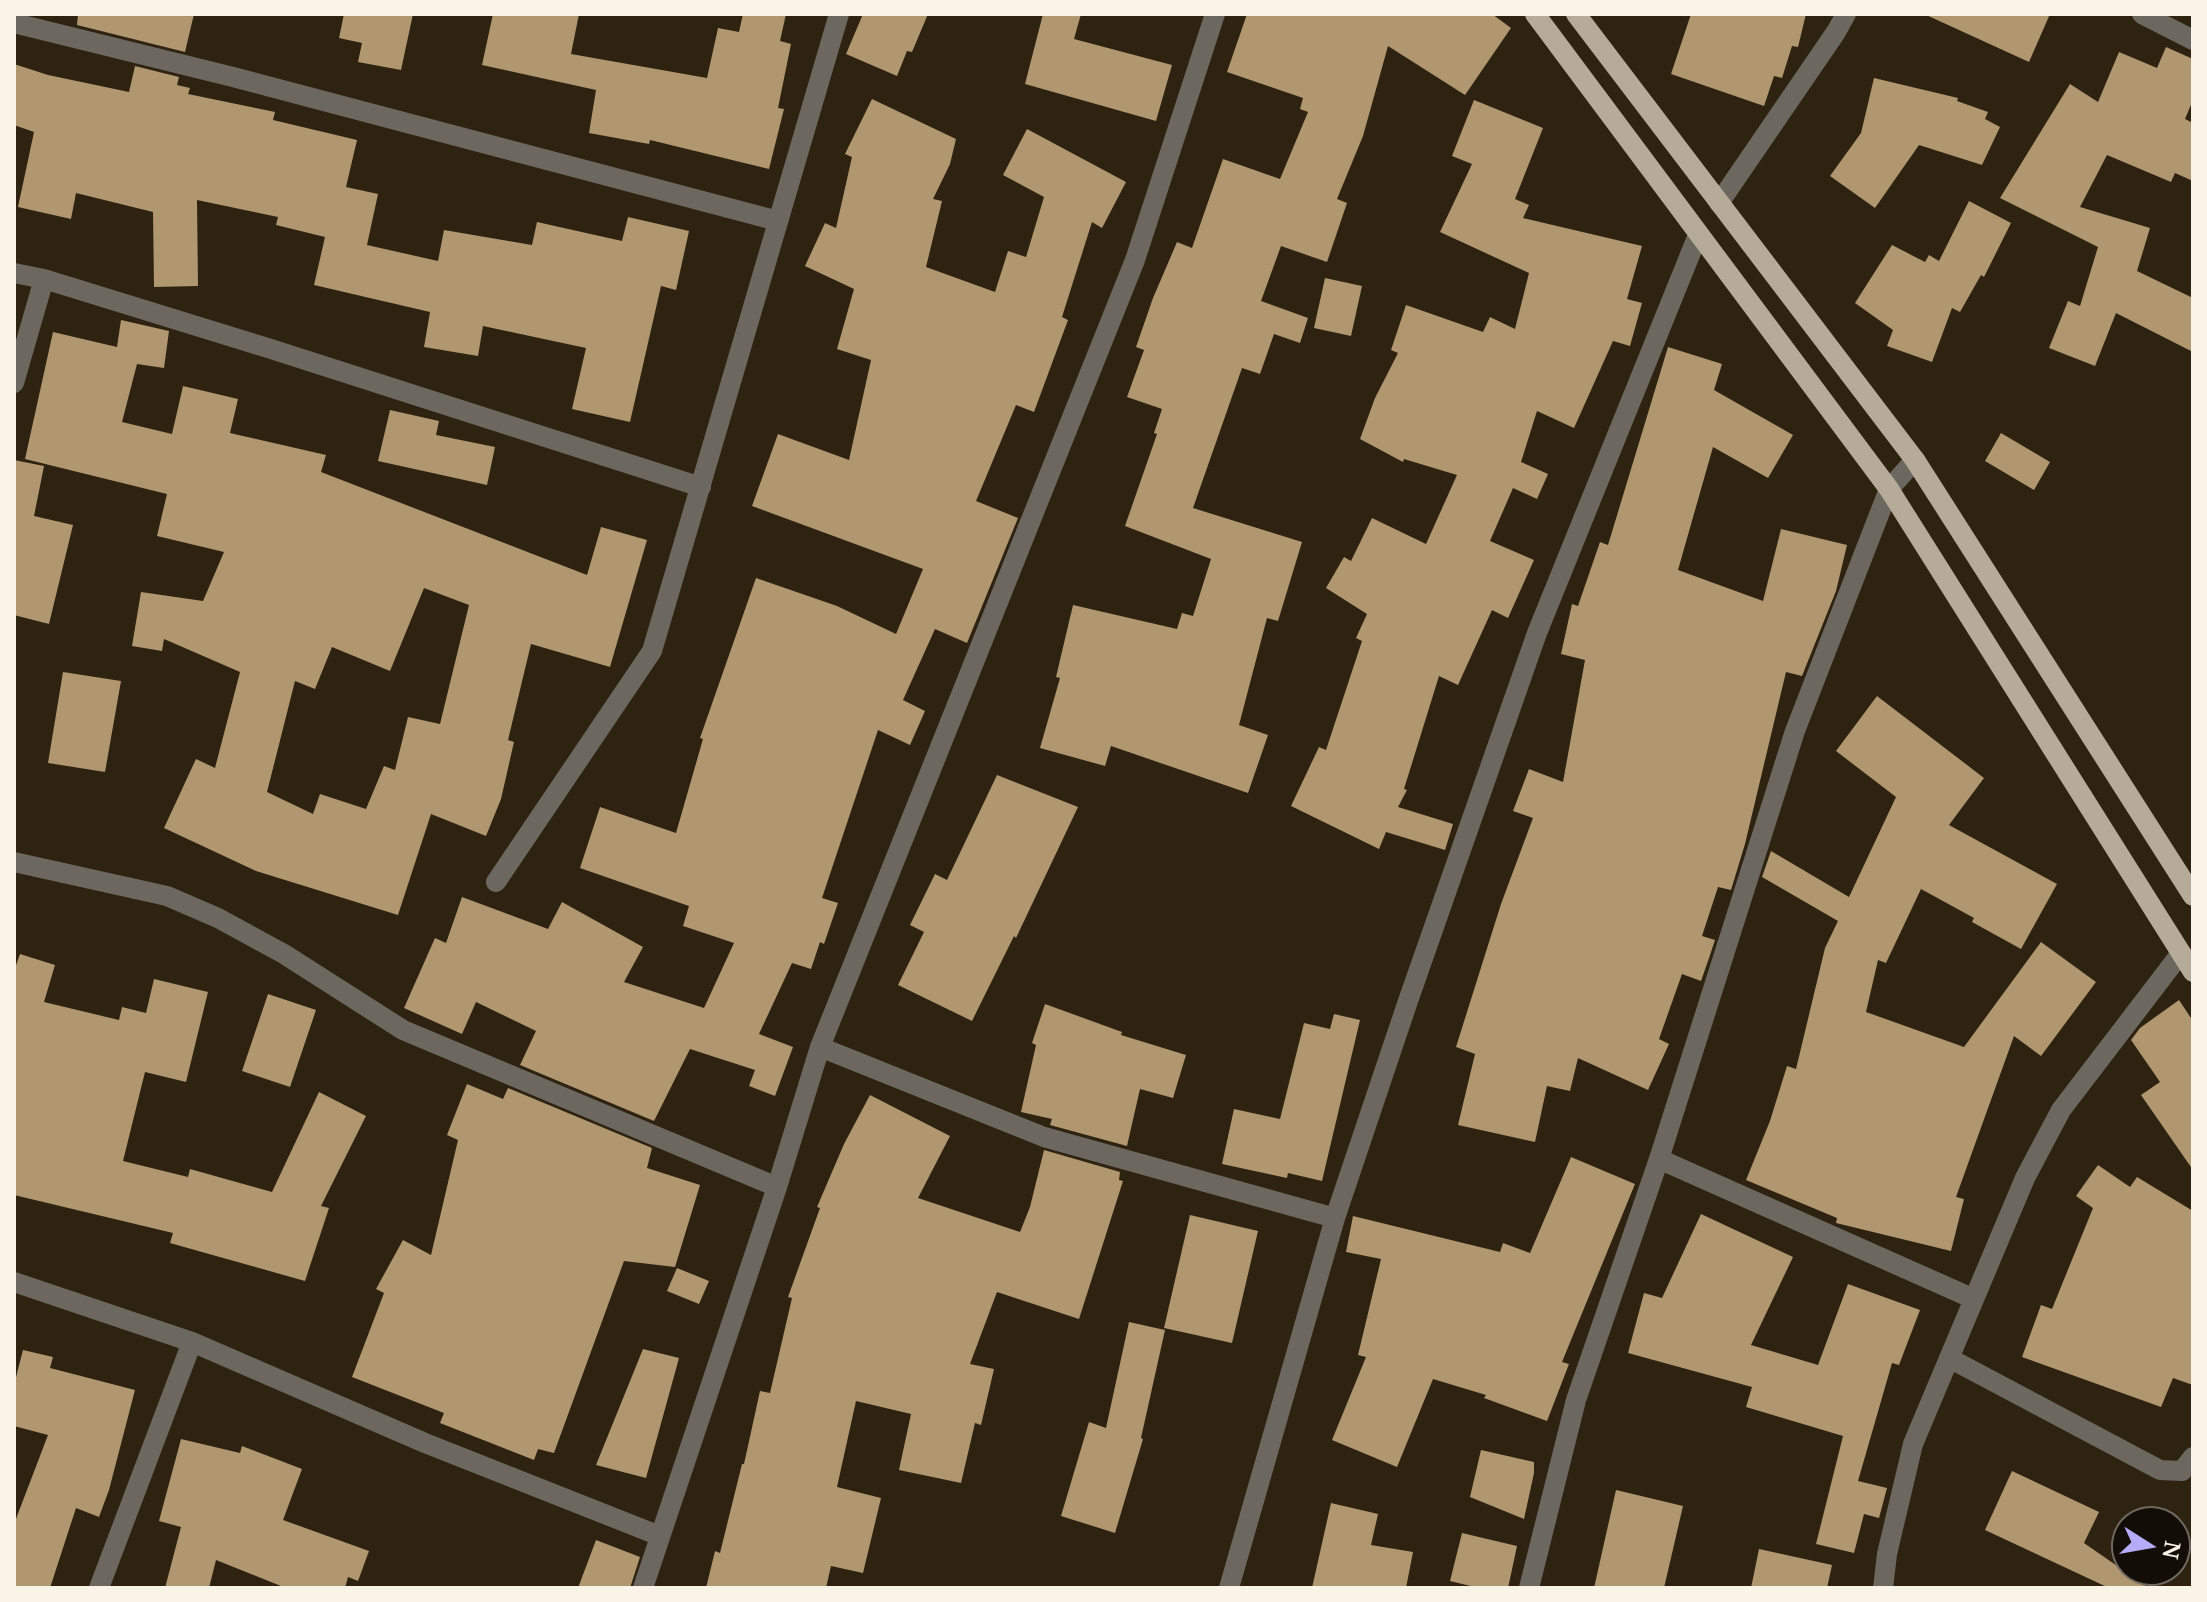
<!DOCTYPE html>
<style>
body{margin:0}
#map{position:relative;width:2207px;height:1602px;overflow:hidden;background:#2e2311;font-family:"Noto Serif",serif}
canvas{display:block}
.frame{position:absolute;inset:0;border:16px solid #faf3e8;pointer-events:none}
.north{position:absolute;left:2111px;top:1506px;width:80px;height:80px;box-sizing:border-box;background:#120d06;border:2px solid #6f6960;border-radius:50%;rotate:101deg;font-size:22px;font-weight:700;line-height:32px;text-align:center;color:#faf3e8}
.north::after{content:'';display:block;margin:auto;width:28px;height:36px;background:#b5acf8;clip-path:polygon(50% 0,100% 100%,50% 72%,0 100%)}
</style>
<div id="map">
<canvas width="2207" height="1602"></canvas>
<div class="frame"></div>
<div class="north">N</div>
</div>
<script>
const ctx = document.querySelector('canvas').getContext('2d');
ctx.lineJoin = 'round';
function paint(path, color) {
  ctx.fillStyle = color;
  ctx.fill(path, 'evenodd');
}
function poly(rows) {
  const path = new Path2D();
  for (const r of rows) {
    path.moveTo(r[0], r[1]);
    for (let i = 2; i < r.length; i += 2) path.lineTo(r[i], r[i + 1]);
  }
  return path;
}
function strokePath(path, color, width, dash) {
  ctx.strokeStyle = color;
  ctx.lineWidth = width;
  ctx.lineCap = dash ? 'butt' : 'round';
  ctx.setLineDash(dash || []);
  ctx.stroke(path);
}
paint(poly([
 [78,14,194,14,185,52,77,25],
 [344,14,413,14,401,70,358,62,362,43,339,38],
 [493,14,579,14,571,54,707,78,718,28,739,32,743,14,786,14,780,41,791,44,778,108,784,109,769,169,650,140,649,144,589,133,596,90,482,65],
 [863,14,928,14,912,52,907,51,897,76,846,54],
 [1043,14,1081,14,1074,39,1172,65,1156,121,1025,84],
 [1247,14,1492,14,1511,28,1465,95,1388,46,1363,136,1337,199,1347,203,1327,262,1281,246,1261,301,1308,318,1300,343,1274,334,1260,374,1242,368,1193,508,1302,542,1278,621,1267,618,1239,725,1268,735,1248,793,1111,746,1105,766,1040,748,1060,678,1056,677,1073,605,1177,629,1182,613,1193,616,1211,559,1125,526,1157,434,1154,433,1162,409,1127,397,1144,350,1136,347,1153,298,1177,242,1192,248,1223,159,1280,179,1308,112,1300,109,1303,98,1227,72],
 [1691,14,1806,14,1798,47,1792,46,1782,78,1774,76,1764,106,1671,74],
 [1924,14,2050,14,2029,62],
 [2166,47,2193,59,2193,100,2185,119,2193,123,2193,181,2175,173,2171,182,2107,155,2080,207,2150,228,2137,271,2193,298,2193,352,2116,313,2095,366,2049,348,2068,301,2080,306,2098,247,2000,198,2070,84,2098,102,2119,52,2157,68],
 [14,64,48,75,129,92,135,66,179,77,177,85,190,88,188,94,275,112,273,120,357,140,346,187,378,194,367,245,438,261,444,230,532,245,537,222,622,241,628,217,689,231,676,290,661,286,630,422,572,409,586,348,483,326,478,356,424,347,430,312,314,285,325,237,276,225,278,217,197,200,198,286,154,287,153,212,76,193,71,219,18,207,34,132,14,125],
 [1874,78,1958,98,1957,101,1988,112,1985,119,2000,127,1982,165,1919,145,1875,208,1830,176,1861,133],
 [872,99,956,139,950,164,933,199,942,201,926,267,995,292,1008,251,1026,257,1044,197,1003,175,1027,129,1126,182,1102,228,1092,222,1062,317,1068,320,1034,412,1016,405,976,501,1018,518,967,643,935,629,903,700,925,711,910,745,878,730,822,898,838,903,824,944,820,942,811,969,792,963,759,1034,793,1047,775,1096,749,1086,755,1070,690,1049,654,1121,520,1065,536,1031,476,1002,462,1034,404,1008,435,938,446,943,462,897,548,929,562,902,643,947,624,982,704,1008,734,943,683,926,689,906,580,868,600,807,676,833,703,739,700,738,756,578,837,606,896,634,923,569,752,506,778,434,849,460,871,360,837,349,854,289,805,266,825,223,836,228,852,157,845,154],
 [1474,100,1543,128,1515,199,1529,205,1523,218,1642,246,1627,299,1642,303,1630,346,1613,341,1574,428,1537,411,1521,462,1548,474,1537,499,1513,488,1490,541,1534,560,1508,618,1492,610,1458,685,1439,676,1404,789,1407,790,1398,807,1453,824,1445,850,1386,832,1379,849,1291,806,1319,747,1326,750,1362,641,1356,638,1367,614,1326,588,1344,557,1351,561,1372,518,1426,544,1457,475,1404,459,1403,462,1360,439,1375,398,1398,353,1391,350,1406,305,1483,332,1490,317,1515,329,1529,273,1440,232,1472,164,1452,156],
 [1969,201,2011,223,1984,277,1981,275,1960,312,1952,308,1932,362,1887,346,1893,330,1855,303,1892,245,1925,262,1929,255,1939,261],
 [1325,278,1362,286,1351,336,1314,328],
 [121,320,169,331,164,368,137,364,122,422,172,434,183,386,238,399,230,433,326,455,321,472,587,575,601,527,647,540,610,667,531,644,508,740,514,742,501,799,486,836,431,814,398,915,256,871,164,828,196,759,215,768,240,672,164,639,162,651,132,646,141,592,203,601,224,552,157,536,167,494,25,459,53,332,117,347],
 [424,588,469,605,440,724,408,717,395,770,384,766,366,809,320,794,313,814,267,792,295,681,315,689,332,647,390,671],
 [1668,347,1722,364,1714,390,1793,435,1768,478,1713,447,1678,570,1763,601,1781,529,1847,545,1836,591,1802,676,1786,672,1745,844,1731,890,1718,887,1702,936,1715,940,1708,961,1701,981,1682,974,1659,1039,1669,1044,1648,1090,1578,1058,1570,1091,1547,1086,1535,1142,1458,1125,1475,1054,1456,1047,1501,904,1533,818,1513,811,1529,769,1563,782,1585,660,1561,654,1572,604,1578,606,1600,542,1608,545],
 [390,410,439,421,436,435,495,447,487,485,378,461],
 [2001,433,2050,462,2034,490,1985,461],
 [14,460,44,466,34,516,73,525,49,624,14,615],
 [63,672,121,681,105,772,48,763],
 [1877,696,1984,778,1949,825,2057,884,2021,949,1972,922,1974,918,1921,889,1886,963,1878,960,1866,1012,1964,1047,2041,942,2096,982,2041,1056,2014,1036,1956,1197,1964,1199,1951,1251,1836,1223,1837,1218,1746,1180,1770,1121,1787,1066,1796,1069,1825,948,1838,921,1762,877,1771,851,1849,897,1896,797,1836,751],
 [997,775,1078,807,1016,938,1014,936,972,1021,898,985,924,932,910,925,935,874,947,880],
 [20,954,55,965,44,1002,119,1020,122,1007,146,1013,154,979,208,992,186,1082,145,1072,123,1161,188,1177,190,1169,272,1192,319,1092,366,1116,321,1206,329,1208,305,1281,170,1243,173,1233,14,1195,14,971],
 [268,994,316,1010,290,1087,242,1071],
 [2179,1000,2193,1021,2193,1170,2141,1095,2160,1082,2131,1040,2140,1028],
 [1045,1004,1122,1032,1121,1035,1186,1055,1173,1098,1140,1089,1127,1146,1050,1125,1052,1119,1021,1112,1036,1045,1032,1043],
 [1334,1014,1360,1020,1322,1181,1288,1173,1287,1178,1222,1164,1234,1109,1280,1119,1304,1023,1330,1029],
 [467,1084,503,1099,508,1088,652,1148,647,1168,700,1185,675,1267,624,1261,554,1453,538,1449,534,1460,440,1423,444,1413,352,1377,384,1293,376,1289,403,1240,431,1255,458,1140,447,1135],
 [870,1095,950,1136,918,1198,1020,1232,1030,1207,1044,1150,1120,1172,1119,1180,1123,1181,1079,1319,997,1292,970,1364,994,1369,981,1425,975,1423,961,1483,899,1470,911,1414,856,1401,837,1487,881,1498,863,1573,831,1566,826,1588,706,1588,715,1551,720,1553,742,1464,744,1464,760,1391,770,1393,792,1298,788,1297,820,1208,817,1207,844,1144],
 [1571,1157,1635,1184,1562,1362,1569,1364,1547,1421,1484,1398,1486,1395,1433,1379,1397,1467,1332,1440,1366,1357,1358,1355,1381,1259,1346,1252,1353,1216,1500,1252,1503,1243,1530,1253],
 [2098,1165,2130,1187,2137,1177,2193,1211,2193,1385,2173,1378,2161,1407,2022,1357,2041,1305,2052,1309,2093,1208,2076,1196],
 [1701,1214,1793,1257,1751,1345,1818,1365,1848,1284,1920,1310,1899,1365,1892,1363,1858,1481,1887,1488,1879,1518,1864,1514,1854,1553,1816,1544,1843,1436,1746,1407,1752,1387,1628,1353,1644,1293,1662,1298],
 [1190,1215,1258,1231,1232,1343,1164,1328],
 [677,1268,709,1281,699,1304,667,1291],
 [1129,1322,1165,1330,1141,1438,1143,1439,1115,1533,1061,1516,1089,1422,1106,1428],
 [643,1349,679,1358,646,1478,596,1465],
 [23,1350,53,1357,50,1368,135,1390,109,1490,99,1517,76,1508,50,1588,14,1588,14,1524,48,1435,14,1426,14,1385],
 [181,1439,240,1453,242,1446,302,1469,283,1520,369,1551,358,1581,348,1577,345,1588,286,1588,216,1560,209,1588,165,1588,181,1527,159,1521],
 [1481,1450,1534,1462,1534,1473,1524,1519,1470,1497],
 [2012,1471,2099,1512,2084,1543,2149,1588,2109,1588,1985,1530],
 [1616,1490,1683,1506,1664,1588,1594,1588],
 [1331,1503,1378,1514,1371,1545,1413,1552,1406,1588,1312,1588],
 [1462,1533,1517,1546,1508,1588,1479,1588,1450,1581],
 [596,1540,640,1557,630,1588,578,1588],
 [1759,1549,1832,1565,1827,1588,1751,1588]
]), '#b0976f');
strokePath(poly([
 [2142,14,2193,40],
 [14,23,233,77,778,221],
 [1719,203,1836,32,1846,14],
 [14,273,44,279,271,349,701,487],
 [14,383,44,279],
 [14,862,167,896,218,918,284,954,403,1030,777,1187],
 [496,882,652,651,839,14],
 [820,1047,1044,1137,1335,1218],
 [1659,1159,1974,1299],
 [14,1282,192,1342,425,1443,660,1536],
 [1949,1358,2160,1470,2182,1471,2193,1457],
 [99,1588,192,1342],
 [643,1588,777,1187,820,1047,1135,260,1215,14],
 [1229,1588,1335,1218,1408,1001,1537,633,1698,235],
 [1529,1588,1576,1400,1659,1159,1795,731,1889,489,1915,460],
 [1883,1588,1887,1554,1913,1444,2025,1178,2061,1110,2181,953]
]), '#6d685f', 20);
strokePath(poly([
 [1535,14,1889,489,2193,972],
 [1576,14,1915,460,2193,896]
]), '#b6ab99', 20);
</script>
